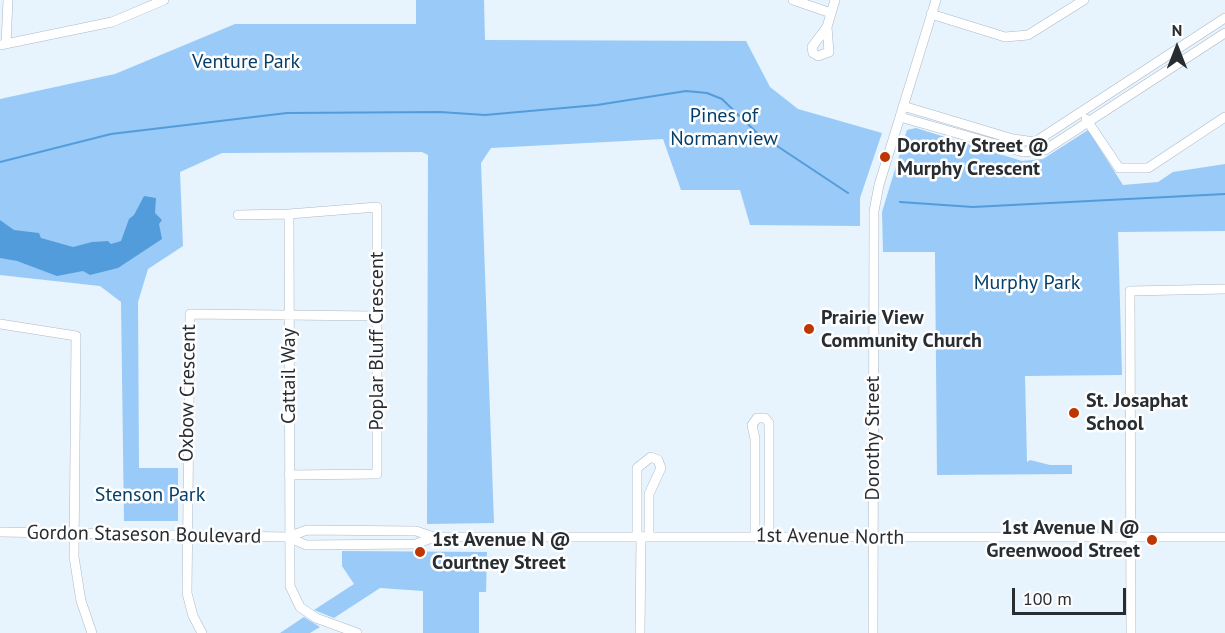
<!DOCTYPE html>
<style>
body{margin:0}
#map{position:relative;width:1225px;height:633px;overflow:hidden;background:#e7f3fd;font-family:"PT Sans",sans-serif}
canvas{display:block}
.north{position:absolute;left:1147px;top:18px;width:60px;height:60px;-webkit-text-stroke:4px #fefefe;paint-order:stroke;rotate:0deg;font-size:16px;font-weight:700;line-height:24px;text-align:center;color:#282d32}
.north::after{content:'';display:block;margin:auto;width:21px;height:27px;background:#282d32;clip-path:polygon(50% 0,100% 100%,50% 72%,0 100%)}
.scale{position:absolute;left:1012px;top:588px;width:114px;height:27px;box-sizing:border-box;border:3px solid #282d32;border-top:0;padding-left:8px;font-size:18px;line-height:21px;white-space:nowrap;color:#282d32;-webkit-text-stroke:4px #fefefe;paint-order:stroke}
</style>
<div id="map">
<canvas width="1225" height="633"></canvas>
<div class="north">N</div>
<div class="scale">100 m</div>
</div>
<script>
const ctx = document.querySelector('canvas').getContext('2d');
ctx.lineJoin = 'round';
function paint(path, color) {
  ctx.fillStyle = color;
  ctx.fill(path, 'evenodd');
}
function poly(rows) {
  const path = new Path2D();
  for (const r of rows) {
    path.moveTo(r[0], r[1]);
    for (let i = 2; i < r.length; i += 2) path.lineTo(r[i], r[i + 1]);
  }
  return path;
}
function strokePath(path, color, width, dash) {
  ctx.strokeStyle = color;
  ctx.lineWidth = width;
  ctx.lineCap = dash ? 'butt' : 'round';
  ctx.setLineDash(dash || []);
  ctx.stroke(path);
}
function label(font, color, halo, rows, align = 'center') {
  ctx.font = font + ' "PT Sans",sans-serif';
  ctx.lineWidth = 5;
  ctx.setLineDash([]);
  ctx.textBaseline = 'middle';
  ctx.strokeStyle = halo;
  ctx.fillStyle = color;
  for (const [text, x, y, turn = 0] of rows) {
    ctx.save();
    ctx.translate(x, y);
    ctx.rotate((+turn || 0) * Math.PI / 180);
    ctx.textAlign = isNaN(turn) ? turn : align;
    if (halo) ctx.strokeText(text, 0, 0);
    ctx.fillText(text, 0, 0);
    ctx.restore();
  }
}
paint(poly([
 [416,0,484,0,485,40,746,41,770,87,798,109,882,133,860,198,860,226,750,225,740,190,681,190,663,139,491,148,481,163,494,523,427,524,428,155,422,152,222,153,180,172,183,246,148,269,138,302,139,468,178,468,178,521,124,521,121,302,100,286,0,275,0,99,115,74,235,24,416,24],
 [916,128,1022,161,1043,159,1088,130,1123,185,1158,182,1173,172,1225,164,1225,231,1118,232,1122,375,1025,376,1027,462,1030,460,1050,465,1072,465,1072,474,937,475,935,252,883,252,882,212,907,130],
 [342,551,487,552,486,592,479,592,479,633,423,633,423,591,380,588,334,618,314,610,354,584,342,566],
 [304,617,320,627,310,633,280,633]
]), '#9acaf7');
paint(poly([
 [144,196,156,198,155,213,162,220,159,224,162,239,118,268,90,275,83,271,57,276,17,261,0,258,0,220,14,230,39,233,41,238,73,247,92,242,108,241,111,244,121,241,129,219,134,215]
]), '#539cdc');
strokePath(poly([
 [0,162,111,134,287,113,440,112,485,115,597,105,686,91,707,93,722,99,756,132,848,193],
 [900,202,973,207,1225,194]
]), '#539cdc', 2);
const minor = poly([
 [793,0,831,13],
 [931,14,1005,37,1028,35,1084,0],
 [827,27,829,52,818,56,813,53,812,47,827,27,835,0],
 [6,44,8,0],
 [0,45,112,22,164,0],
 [903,106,1013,139,1035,142,1225,18],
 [900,117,1023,152,1045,150,1225,33],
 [1086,119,1119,168,1148,168,1225,117],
 [289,214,290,586,300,607,316,618,357,633],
 [238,215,289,214,377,207,377,474,289,475],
 [0,324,76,336,74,557,81,601,92,633],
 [0,532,288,537,306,545,416,544,434,537],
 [637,536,637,468,651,457,658,460,661,468,649,494,649,536],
 [755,536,755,439,752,425,757,418,765,418,769,423,769,536],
 [288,537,307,530,416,531,434,537,1225,537],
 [202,633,193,616,187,593,190,314,376,316],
 [640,633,641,536],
 [873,633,874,211,879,185,936,0],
 [1131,633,1130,291,1225,289]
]);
strokePath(minor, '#acb9c6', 10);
strokePath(minor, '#fff', 9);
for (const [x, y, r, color] of [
 [885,157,6,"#be3600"],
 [809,329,6,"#be3600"],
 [1074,413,6,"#be3600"],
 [1152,540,6,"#be3600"],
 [420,552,6,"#be3600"]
]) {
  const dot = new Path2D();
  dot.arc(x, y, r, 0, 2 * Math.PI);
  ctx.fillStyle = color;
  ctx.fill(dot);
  strokePath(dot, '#fefefe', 2);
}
label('20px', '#053f69', '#fefefe', [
 ["Venture Park",246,62],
 ["Pines of",724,116],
 ["Normanview",724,139],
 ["Murphy Park",1027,283],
 ["Stenson Park",150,495]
]);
label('bold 20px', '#282d32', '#fefefe', [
 ["Dorothy Street @",897,146],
 ["Murphy Crescent",897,169],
 ["Prairie View",821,318],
 ["Community Church",821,341],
 ["St. Josaphat",1086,401],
 ["School",1086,424],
 ["1st Avenue N @",1140,528,"right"],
 ["Greenwood Street",1140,551,"right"],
 ["1st Avenue N @",432,540],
 ["Courtney Street",432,563]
], 'left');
label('20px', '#282d32', '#fefefe', [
 ["Poplar Bluff Crescent",377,341,-90],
 ["Cattail Way",289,376,-90],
 ["Oxbow Crescent",188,393,-89],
 ["Dorothy Street",873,438,-90],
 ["Gordon Staseson Boulevard",144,535,1],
 ["1st Avenue North",830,537,1]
]);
</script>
